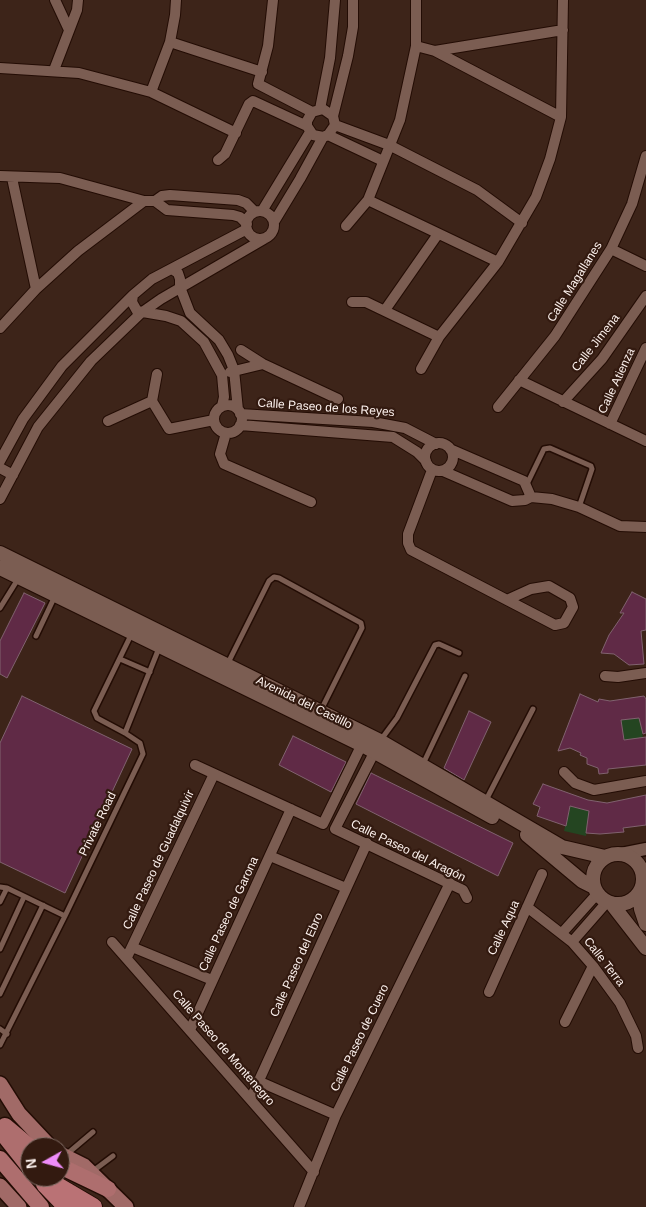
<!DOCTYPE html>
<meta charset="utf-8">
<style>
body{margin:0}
#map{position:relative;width:646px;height:1207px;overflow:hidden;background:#3d2419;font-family:Helvetica,sans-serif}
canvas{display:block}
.north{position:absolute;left:20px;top:1137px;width:50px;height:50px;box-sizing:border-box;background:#331a10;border:1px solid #847069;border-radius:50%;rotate:263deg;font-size:14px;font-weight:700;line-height:20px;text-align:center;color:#fdf2ee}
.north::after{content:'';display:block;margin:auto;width:18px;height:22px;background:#ee8cf9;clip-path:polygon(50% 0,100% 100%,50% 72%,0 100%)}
</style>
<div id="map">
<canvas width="646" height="1207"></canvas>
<div class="north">N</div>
</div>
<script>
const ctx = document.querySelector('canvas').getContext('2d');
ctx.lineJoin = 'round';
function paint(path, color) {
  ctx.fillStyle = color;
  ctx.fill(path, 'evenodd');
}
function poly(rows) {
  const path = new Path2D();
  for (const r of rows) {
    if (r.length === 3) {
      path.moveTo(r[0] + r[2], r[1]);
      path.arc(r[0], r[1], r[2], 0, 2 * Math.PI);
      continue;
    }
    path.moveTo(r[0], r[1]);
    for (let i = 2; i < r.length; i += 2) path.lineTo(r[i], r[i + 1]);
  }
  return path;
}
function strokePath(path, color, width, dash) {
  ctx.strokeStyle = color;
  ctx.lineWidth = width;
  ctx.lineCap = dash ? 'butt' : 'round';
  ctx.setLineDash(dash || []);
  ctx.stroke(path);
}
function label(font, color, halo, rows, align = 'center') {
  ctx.font = font + ' Helvetica,sans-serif';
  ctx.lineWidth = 4.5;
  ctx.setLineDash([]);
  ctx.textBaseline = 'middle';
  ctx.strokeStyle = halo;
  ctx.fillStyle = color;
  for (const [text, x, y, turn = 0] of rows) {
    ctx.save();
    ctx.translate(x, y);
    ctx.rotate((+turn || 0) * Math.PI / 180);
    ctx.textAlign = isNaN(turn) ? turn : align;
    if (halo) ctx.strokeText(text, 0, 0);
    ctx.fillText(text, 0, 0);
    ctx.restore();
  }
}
paint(poly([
 [620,718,639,718,646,731,642,732,644,743,589,734],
 [570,806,589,811,586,836,564,831]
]), '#244521');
const building = poly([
 [632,592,646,599,646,630,641,631,644,664,629,665,614,654,601,653,609,635,624,613,620,613,632,592],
 [24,593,45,603,7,678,0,674,0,641,24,593],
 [580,694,598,702,599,699,610,701,644,696,646,699,646,733,643,734,639,718,621,720,624,740,646,737,646,765,608,769,608,773,599,774,598,768,587,764,587,758,580,755,581,753,570,748,558,751,580,694],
 [22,696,132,749,65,893,0,862,0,743,22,696],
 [469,711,491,722,464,780,444,768,469,711],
 [293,736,346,762,331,792,279,765,293,736],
 [371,773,513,843,498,876,356,804,371,773],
 [543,784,588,800,607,803,646,795,646,825,623,828,624,832,600,834,586,833,589,811,570,806,566,826,537,816,540,807,533,804,543,784]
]);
paint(building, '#602a46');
strokePath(building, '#80626f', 1);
const service = poly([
 [527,484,544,449,550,448,591,466,592,469,579,507],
 [0,608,18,579],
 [36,636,55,596],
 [120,659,150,672],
 [227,665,269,581,274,577,279,578,361,623,362,628,321,710],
 [125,733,97,718,94,711,132,633],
 [380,741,397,718,435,645,439,644,459,653],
 [423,764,465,676],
 [485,802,533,709],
 [0,887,7,888,65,916,143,754,140,743,125,733,159,648],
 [0,902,7,888],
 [0,949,24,897],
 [0,994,43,905],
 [0,1029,7,1034],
 [0,1045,65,916],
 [67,1154,93,1132],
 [93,1171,113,1156]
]);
const minor = poly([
 [55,0,69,30],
 [273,0,268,46,258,84,312,112],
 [170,42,262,72],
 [416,46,435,51,561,117],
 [435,51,563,30],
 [0,68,79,73,151,92,236,133],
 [54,70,77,10,78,0],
 [151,92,170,42,175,15,176,0],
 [320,109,330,58,335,0],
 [333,116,348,56,353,27,353,0],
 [335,125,389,145,477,190,522,223],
 [328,135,335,125,333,116,323,109,312,112,307,121,307,126,313,135,323,137,328,135,383,161],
 [218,160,225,154,249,104,253,101,307,126],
 [0,176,60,178,144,201,155,201,162,196,170,195,238,200,246,203,255,212],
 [12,178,36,289],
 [368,200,498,262],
 [155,201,167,210,233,215,240,217,247,224],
 [262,211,310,132],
 [260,225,14],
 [274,222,300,179,323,137],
 [346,226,368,200,400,120,416,46,416,0],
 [611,249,646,266],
 [172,269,178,273,180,279,180,287,190,313,219,340,228,355,234,370,238,410],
 [133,295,132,302,137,311,166,316,181,321,204,342,222,375,224,397,222,406],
 [352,302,366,302,439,337],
 [385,310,438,234],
 [0,328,36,289,78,251,144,201],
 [241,350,263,364,338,399],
 [421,369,439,337,498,262,536,197,550,159,561,117,563,0],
 [230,372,263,364],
 [157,374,152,401,169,429,214,420],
 [519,380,646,441],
 [563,402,602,359,646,296],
 [228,419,14],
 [498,407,555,336,611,249,632,204,646,156],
 [240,414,373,422,405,428,436,444],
 [108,421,152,401],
 [610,424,646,348],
 [240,425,393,437,417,452,426,461],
 [226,433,220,454,224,464,311,502],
 [439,457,14],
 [450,449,524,481,531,497],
 [0,461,23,419,62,366,133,295,152,279,247,229],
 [0,468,13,475],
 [432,470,408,534,408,543,411,550,555,625,564,623,573,607,570,598,549,586,531,589,509,599],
 [443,471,512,501,525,500,531,497,552,499,579,507,620,526,646,527],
 [0,499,38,427,91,361,141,313,161,299,264,239],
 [605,676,618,677,646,673],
 [377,747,335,829,463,890,467,898],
 [195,765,323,824,364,740],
 [564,772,575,783,594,790,646,781],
 [270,856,346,888],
 [527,907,572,942,593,966,620,1003,636,1036,638,1048],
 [562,933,597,894],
 [112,942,314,1172],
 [572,942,607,902],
 [132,947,212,980],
 [127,957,214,774],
 [489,992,542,874],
 [565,1022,593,966],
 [190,1030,291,809],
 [258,1081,336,1115],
 [251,1098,367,843],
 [299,1207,336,1115,450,883]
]);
const tertiary = poly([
 [621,854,646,849],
 [643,881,646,879]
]);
const secondary = poly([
 [0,553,380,741,562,847,605,857],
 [0,568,362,745,492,817],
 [527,835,582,881,594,887],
 [618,879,25],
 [639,893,641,909,646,924],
 [611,903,646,948]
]);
const primary = poly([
 [0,1084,19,1114,50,1147],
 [60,1154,84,1166,126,1207],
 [0,1186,19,1207]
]);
const trunk = poly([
 [5,1126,30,1147],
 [0,1130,30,1168],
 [0,1159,41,1207],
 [60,1166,108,1189]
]);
const motorway = poly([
 [42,1177,93,1207],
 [45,1184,67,1207]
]);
strokePath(service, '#230c04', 8);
strokePath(minor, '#230c04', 12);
strokePath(tertiary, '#230c04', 15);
strokePath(secondary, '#230c04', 16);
strokePath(primary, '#230c04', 18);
strokePath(trunk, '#230c04', 19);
strokePath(motorway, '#230c04', 20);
strokePath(service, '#7b5d52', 5);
strokePath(minor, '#7b5d52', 10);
strokePath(tertiary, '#7b5d52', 12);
strokePath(secondary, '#7b5d52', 14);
strokePath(primary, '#a16a67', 15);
strokePath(trunk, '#ae6e6e', 16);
strokePath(motorway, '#ba7275', 18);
label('12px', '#fdf2ee', '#331a10', [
 ["Calle Magallanes",575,282,-58],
 ["Calle Jimena",596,343,-52],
 ["Calle Atienza",617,381,-65],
 ["Calle Paseo de los Reyes",326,408,4],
 ["Avenida del Castillo",304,703,26],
 ["Private Road",98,824,-64],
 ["Calle Paseo del Aragón",408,851,26],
 ["Calle Paseo de Guadalquivir",159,860,-65],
 ["Calle Paseo de Garona",229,914,-65],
 ["Calle Aqua",504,928,-65],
 ["Calle Terra",604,962,52],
 ["Calle Paseo del Ebro",297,965,-66],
 ["Calle Paseo de Cuero",360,1038,-64],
 ["Calle Paseo de Montenegro",223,1048,49]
]);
</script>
